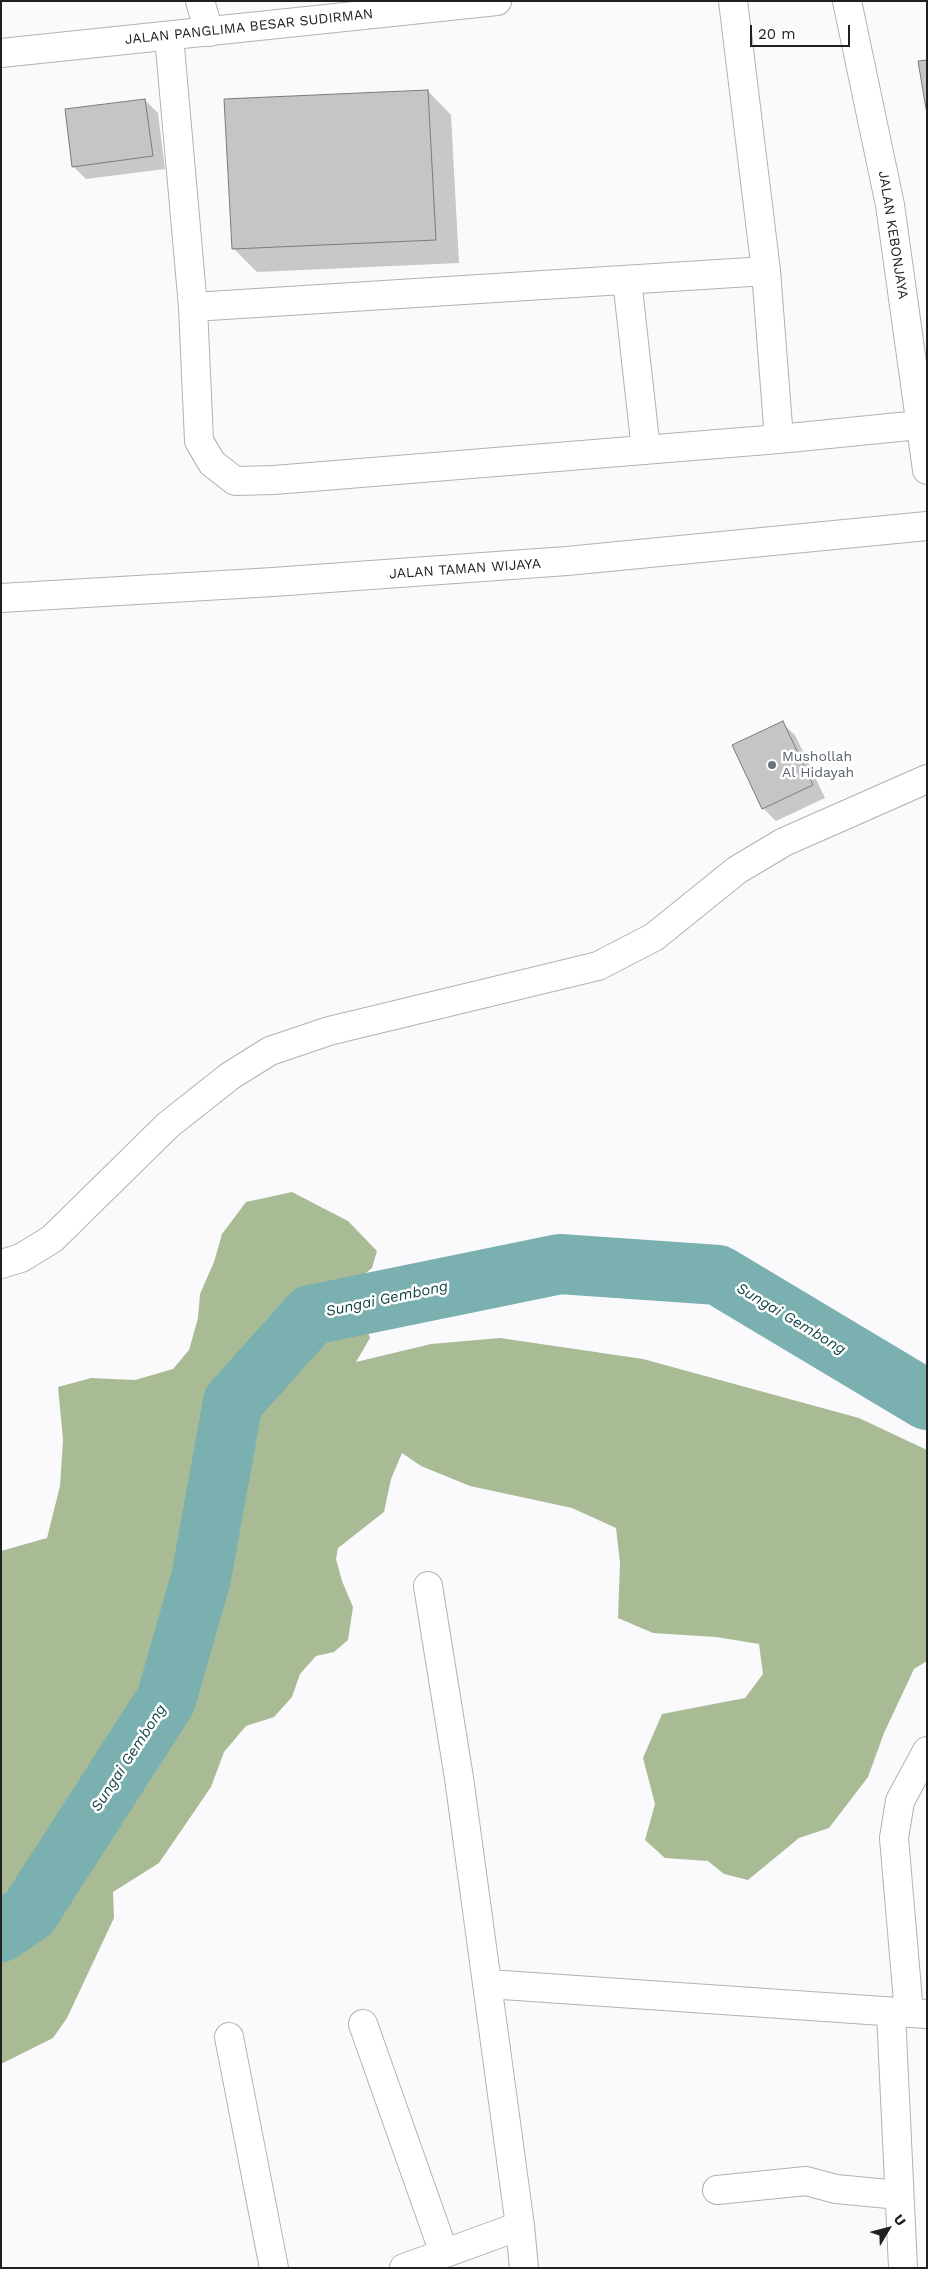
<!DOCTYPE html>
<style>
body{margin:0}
#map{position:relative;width:928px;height:2269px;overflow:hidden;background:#fafafd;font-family:"Work Sans",sans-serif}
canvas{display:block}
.frame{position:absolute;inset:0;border:2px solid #202021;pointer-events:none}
.north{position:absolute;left:863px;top:2204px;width:50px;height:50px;-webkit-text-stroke:4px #fff;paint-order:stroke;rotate:53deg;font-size:14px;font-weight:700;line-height:20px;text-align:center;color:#202021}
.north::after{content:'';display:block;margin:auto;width:18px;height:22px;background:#202021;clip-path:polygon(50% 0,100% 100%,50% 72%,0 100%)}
.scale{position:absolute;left:750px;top:25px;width:100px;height:22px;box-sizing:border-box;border:2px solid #202021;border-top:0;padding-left:6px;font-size:15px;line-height:18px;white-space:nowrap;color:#202021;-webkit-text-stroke:4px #fff;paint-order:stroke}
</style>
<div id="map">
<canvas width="928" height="2269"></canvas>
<div class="frame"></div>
<div class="north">U</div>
<div class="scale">20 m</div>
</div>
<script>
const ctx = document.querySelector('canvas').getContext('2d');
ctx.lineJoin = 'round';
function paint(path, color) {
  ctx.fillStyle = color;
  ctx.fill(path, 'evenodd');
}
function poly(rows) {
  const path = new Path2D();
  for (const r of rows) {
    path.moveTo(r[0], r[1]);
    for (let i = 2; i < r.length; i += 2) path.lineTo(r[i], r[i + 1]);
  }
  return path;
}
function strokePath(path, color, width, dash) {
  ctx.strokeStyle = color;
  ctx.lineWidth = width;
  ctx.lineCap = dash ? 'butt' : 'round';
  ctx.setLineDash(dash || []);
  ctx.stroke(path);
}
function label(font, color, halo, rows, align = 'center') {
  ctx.font = font + ' "Work Sans",sans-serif';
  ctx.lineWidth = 5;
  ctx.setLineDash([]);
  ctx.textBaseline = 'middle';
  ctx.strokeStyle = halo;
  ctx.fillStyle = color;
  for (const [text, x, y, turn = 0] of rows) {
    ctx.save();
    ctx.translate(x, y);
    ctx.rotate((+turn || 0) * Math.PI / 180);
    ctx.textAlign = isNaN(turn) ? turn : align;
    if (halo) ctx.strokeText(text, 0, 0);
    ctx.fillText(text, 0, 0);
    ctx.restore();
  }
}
paint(poly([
 [292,1192,348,1221,377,1251,372,1268,351,1285,370,1338,356,1362,431,1344,500,1338,643,1359,859,1418,927,1450,927,1661,914,1669,884,1733,868,1777,829,1828,799,1838,748,1880,724,1874,708,1861,665,1858,645,1840,655,1804,643,1758,662,1714,745,1698,763,1674,759,1644,716,1637,653,1633,618,1618,620,1563,616,1528,572,1508,470,1486,421,1466,402,1453,391,1479,384,1512,338,1548,336,1559,342,1581,353,1607,348,1640,334,1652,316,1656,300,1674,292,1697,274,1717,246,1726,224,1752,211,1787,159,1863,113,1892,114,1918,67,2018,53,2038,1,2064,1,1551,47,1538,60,1486,63,1440,58,1387,91,1378,135,1380,173,1369,189,1350,198,1318,200,1294,214,1262,222,1234,246,1202]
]), '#a9bb95');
paint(poly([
 [428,91,451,115,459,263,257,272,233,248],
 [145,100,158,113,165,169,86,179,73,166],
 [782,723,795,735,825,798,776,821,763,808]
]), '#0003');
strokePath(poly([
 [1,1932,29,1913,166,1700,201,1578,233,1402,311,1315,560,1264,718,1275,927,1400]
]), '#7bb0b0', 60);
const building = poly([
 [927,60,927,109,926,109,918,61,927,60],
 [428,90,436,240,232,249,224,99,428,90],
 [145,99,153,156,72,167,65,109,145,99],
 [783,721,813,785,762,809,732,745,783,721]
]);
paint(building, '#c5c5c8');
strokePath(building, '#7b7b7e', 1);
const minor = poly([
 [200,1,209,32],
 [733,1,766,271,779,439],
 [847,1,890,205,927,470],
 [169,36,193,307,199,441,212,463,235,481,274,480,779,439,919,425],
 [627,280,646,450],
 [193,307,766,271],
 [1,598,273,582,567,561,927,526],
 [1,1264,21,1258,52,1239,168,1125,230,1076,270,1051,329,1031,598,966,654,937,737,870,784,842,927,779],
 [428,1586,459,1778,520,2226,524,2268],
 [488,1984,927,2014],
 [891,2013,903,2268],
 [909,2013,894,1838,900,1801,927,1751],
 [363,2024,444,2253],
 [229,2037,274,2268],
 [717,2190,806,2181,836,2189,899,2195],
 [404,2268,520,2226]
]);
const major = poly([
 [1,53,497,1]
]);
strokePath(minor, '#b2b2b5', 30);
strokePath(major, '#b2b2b5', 30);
strokePath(minor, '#fff', 28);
strokePath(major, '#fff', 28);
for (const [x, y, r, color] of [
 [772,765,5,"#6b7280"]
]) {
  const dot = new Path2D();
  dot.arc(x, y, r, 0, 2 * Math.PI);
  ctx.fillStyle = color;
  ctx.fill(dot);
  strokePath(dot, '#fff', 2);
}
label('14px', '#202021', '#fff', [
 ["JALAN PANGLIMA BESAR SUDIRMAN",249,27,-6],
 ["JALAN KEBONJAYA",893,235,81],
 ["JALAN TAMAN WIJAYA",465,569,-4]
]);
label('14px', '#5b616d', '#fff', [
 ["Mushollah",782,757],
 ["Al Hidayah",782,773]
], 'left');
label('italic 15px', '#124444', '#fff', [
 ["Sungai Gembong",387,1299,-12],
 ["Sungai Gembong",791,1319,31],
 ["Sungai Gembong",129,1758,-57]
]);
</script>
